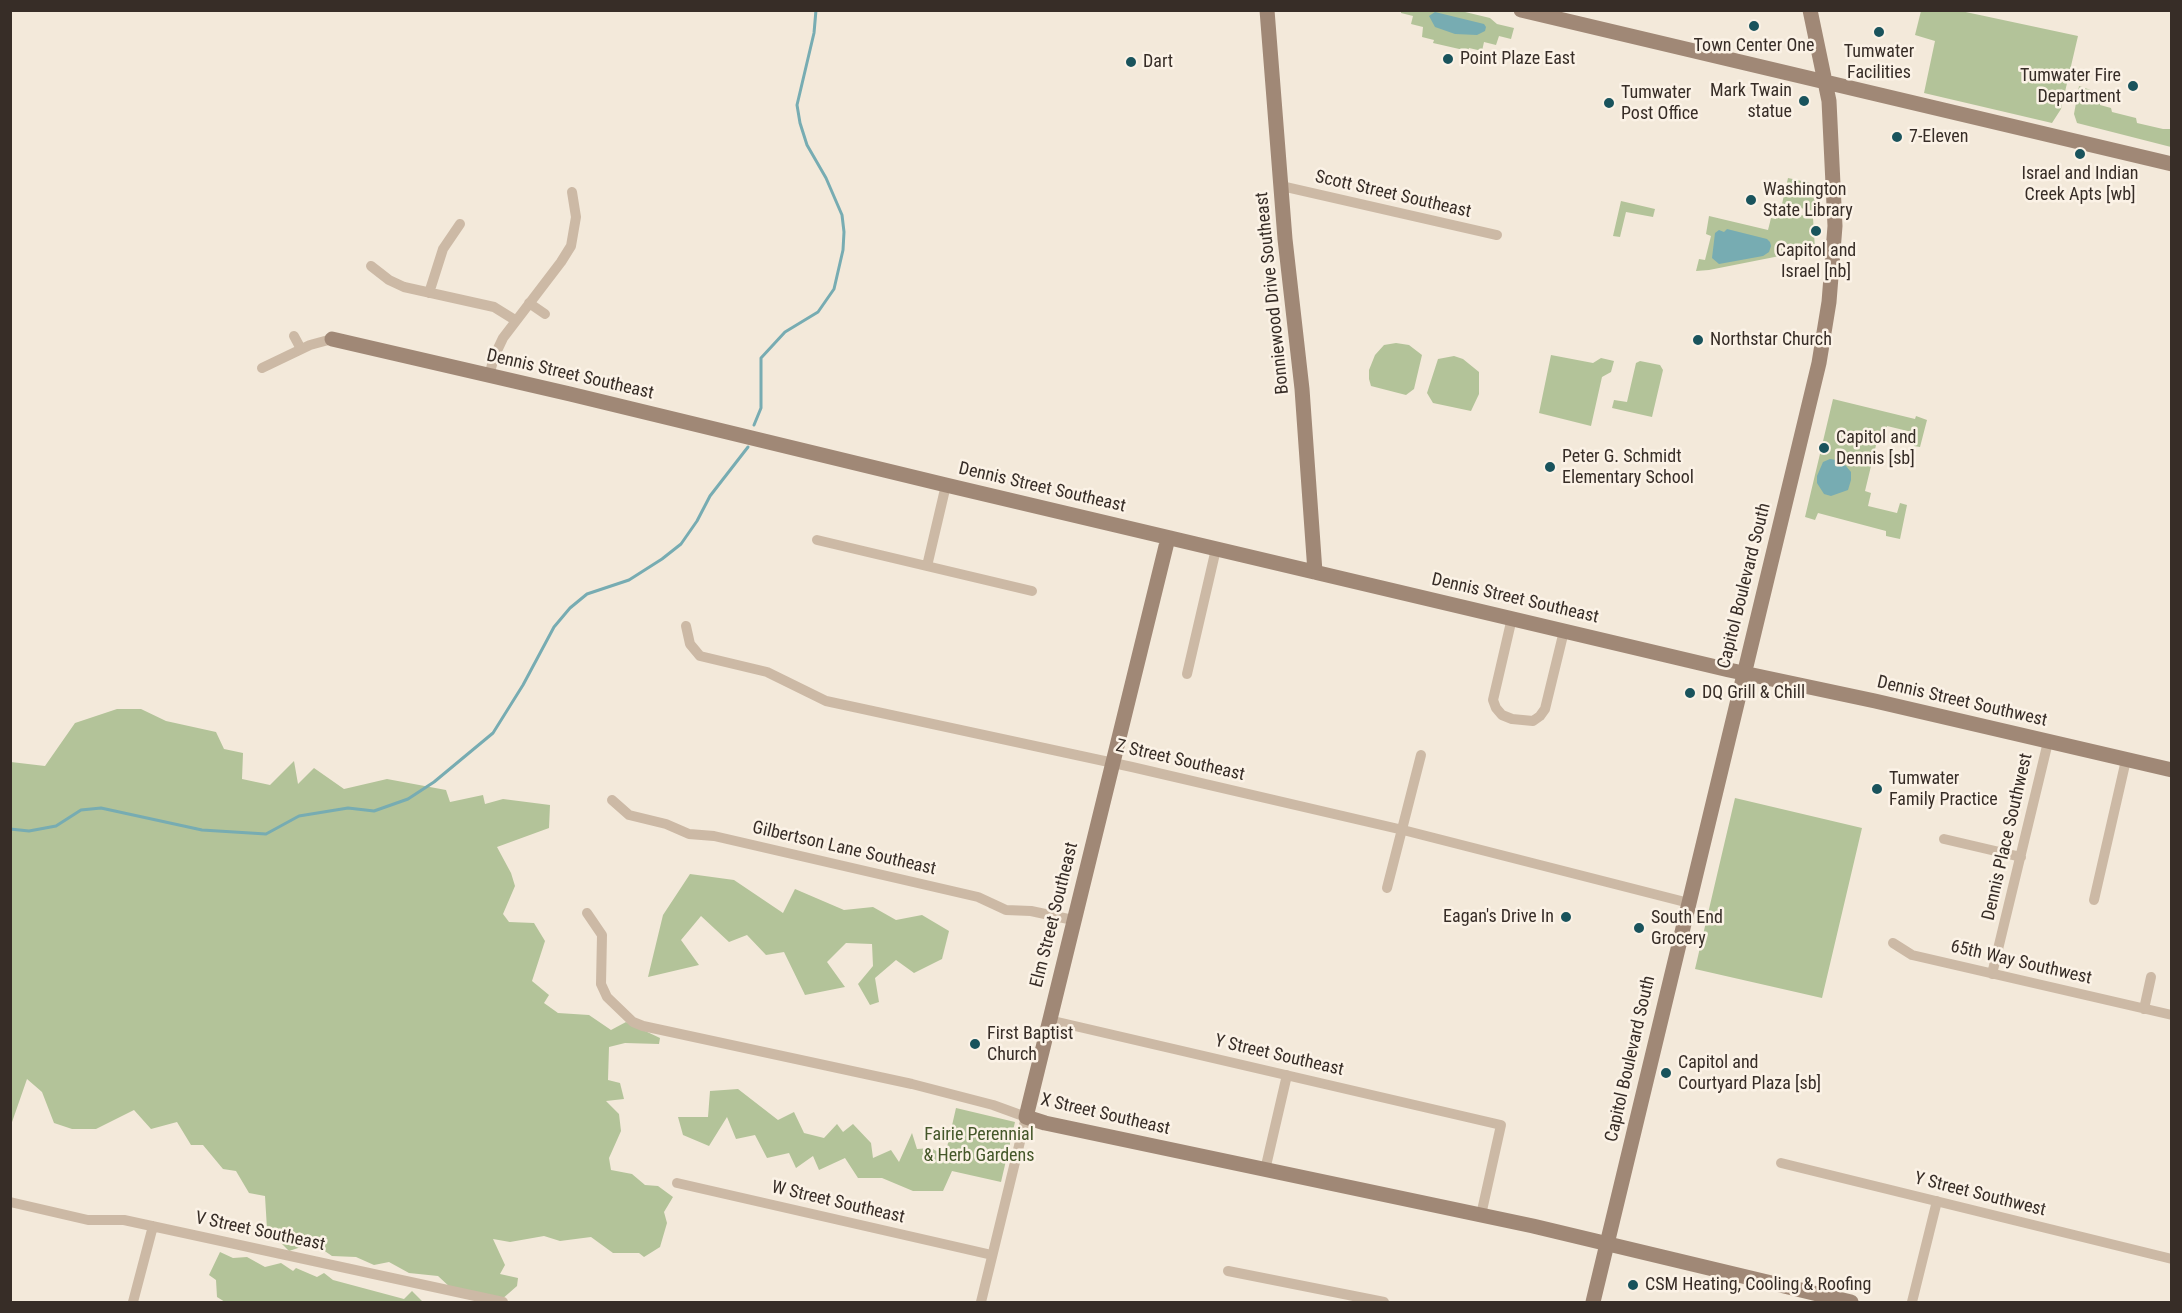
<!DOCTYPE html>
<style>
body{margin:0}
#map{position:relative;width:2182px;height:1313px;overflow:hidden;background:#f3e9da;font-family:"Roboto Condensed",sans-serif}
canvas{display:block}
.frame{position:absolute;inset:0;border:12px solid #372d27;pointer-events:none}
</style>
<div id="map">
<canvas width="2182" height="1313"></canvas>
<div class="frame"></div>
</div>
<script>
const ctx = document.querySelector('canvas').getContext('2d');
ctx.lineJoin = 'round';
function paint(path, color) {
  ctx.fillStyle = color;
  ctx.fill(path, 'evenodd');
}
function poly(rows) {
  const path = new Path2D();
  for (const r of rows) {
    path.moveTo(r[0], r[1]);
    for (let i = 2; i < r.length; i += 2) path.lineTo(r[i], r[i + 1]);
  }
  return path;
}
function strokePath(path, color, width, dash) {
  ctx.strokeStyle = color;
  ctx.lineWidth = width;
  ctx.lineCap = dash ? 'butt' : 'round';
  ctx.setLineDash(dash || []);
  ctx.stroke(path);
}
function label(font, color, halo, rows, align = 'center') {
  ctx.font = font + ' "Roboto Condensed",sans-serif';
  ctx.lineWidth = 5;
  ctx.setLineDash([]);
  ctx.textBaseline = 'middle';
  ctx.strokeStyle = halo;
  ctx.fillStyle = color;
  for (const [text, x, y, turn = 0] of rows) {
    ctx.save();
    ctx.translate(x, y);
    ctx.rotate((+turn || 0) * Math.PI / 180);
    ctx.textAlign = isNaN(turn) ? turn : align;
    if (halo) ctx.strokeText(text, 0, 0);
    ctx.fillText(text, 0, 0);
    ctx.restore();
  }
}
paint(poly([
 [1401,10,1461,11,1490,18,1497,24,1514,28,1511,39,1499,36,1496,45,1484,42,1482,51,1469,48,1468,51,1433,43,1434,40,1422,37,1423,27,1411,24,1413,16,1401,13],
 [1961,11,2078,36,2061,109,2052,123,1924,93,1935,41,1915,35,1921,11],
 [2079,86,2100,93,2100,105,2111,108,2112,112,2136,118,2137,123,2163,129,2171,129,2171,147,2077,123,2074,114],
 [1788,178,1816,184,1814,211,1782,204],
 [1621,201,1655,209,1653,217,1626,212,1620,237,1613,236],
 [1785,211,1813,218,1815,249,1709,270,1696,271,1699,259,1705,260,1711,236,1706,234,1709,216,1768,230,1771,218,1776,219,1777,215,1783,217],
 [1396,343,1409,345,1422,355,1414,389,1406,395,1371,386,1369,379,1369,370,1375,355,1384,345],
 [1551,355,1593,363,1601,358,1614,361,1611,372,1602,377,1591,426,1539,413],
 [1454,356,1463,359,1479,372,1479,394,1471,411,1433,403,1427,393,1438,359],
 [1640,361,1660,365,1663,370,1652,417,1612,408,1614,400,1627,402,1636,363],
 [1833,399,1915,419,1916,416,1927,420,1920,447,1914,446,1916,433,1887,426,1884,438,1878,437,1865,491,1871,493,1868,506,1897,513,1900,503,1907,505,1900,539,1886,536,1886,531,1818,513,1815,520,1805,517],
 [117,709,141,709,166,721,216,732,224,749,243,753,242,779,270,785,294,761,298,784,314,768,344,789,387,779,446,790,450,802,483,795,485,804,503,799,550,805,549,828,497,847,511,873,515,886,503,914,509,922,534,923,545,941,532,981,549,995,544,1003,558,1013,589,1015,611,1030,626,1022,660,1038,659,1044,625,1043,609,1047,608,1080,620,1083,624,1099,606,1101,619,1114,621,1131,609,1158,611,1170,632,1174,645,1185,658,1186,673,1197,664,1212,667,1223,660,1247,644,1257,639,1253,613,1253,591,1237,560,1241,544,1236,510,1242,493,1239,505,1265,500,1274,518,1278,517,1286,501,1300,451,1288,438,1276,409,1273,389,1262,374,1265,356,1257,332,1256,313,1243,289,1251,267,1229,265,1196,249,1193,236,1171,223,1169,203,1145,191,1145,177,1122,151,1129,134,1110,96,1129,72,1129,54,1123,42,1092,27,1079,11,1125,11,762,45,766,75,723],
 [1735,798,1862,828,1822,998,1695,969],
 [690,874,734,880,783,913,795,889,844,910,873,907,896,920,922,915,949,931,942,959,914,973,896,960,875,978,879,1002,870,1005,858,984,873,966,872,944,846,943,827,962,845,987,805,995,784,952,766,955,747,935,729,942,701,916,681,940,699,965,648,977,663,915],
 [738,1089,778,1120,794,1112,804,1133,824,1138,837,1124,843,1132,853,1124,871,1143,873,1158,891,1150,899,1162,912,1133,917,1149,931,1148,945,1156,956,1108,1015,1122,1001,1182,952,1171,943,1191,913,1191,882,1178,858,1178,845,1158,819,1170,813,1156,796,1168,789,1153,767,1158,755,1135,736,1139,727,1117,709,1146,683,1135,678,1117,708,1117,710,1091],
 [220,1252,233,1258,247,1257,265,1267,281,1263,293,1271,296,1268,317,1277,324,1273,333,1280,404,1299,412,1291,423,1302,225,1302,217,1297,216,1280,209,1275]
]), '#b3c399');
paint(poly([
 [1435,12,1484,24,1486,27,1485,31,1477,35,1455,34,1435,27,1429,16],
 [1727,229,1767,239,1770,242,1771,246,1769,252,1763,256,1719,264,1712,258,1715,233,1719,230,1724,232],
 [1830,459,1836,460,1846,466,1851,472,1851,480,1848,490,1831,496,1824,494,1817,483,1817,476,1823,462]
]), '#77acb2');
strokePath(poly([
 [754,425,761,408,761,358,785,332,818,312,834,289,843,250,844,232,842,215,826,178,807,145,800,123,797,105,814,33,816,10],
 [10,829,29,831,56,826,81,810,101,808,202,830,266,834,299,816,348,808,374,811,408,799,434,782,493,733,523,685,554,627,570,608,587,594,629,580,662,559,681,544,697,521,710,496,748,447]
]), '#77acb2', 3);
strokePath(poly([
 [1282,186,1497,235],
 [371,266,389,280,404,287,494,307,515,320],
 [429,293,443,249,460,224],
 [529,303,545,314],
 [294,336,301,349],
 [262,368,310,345,332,339],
 [489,376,494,357,503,338,561,262,571,246,576,217,572,192],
 [817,540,1032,591],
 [927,566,946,485],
 [1512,618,1493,700,1496,708,1502,715,1512,719,1533,721,1540,716,1545,709,1564,631],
 [686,626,690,644,700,656,767,672,826,701,1132,767,1403,830,1689,903],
 [1187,674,1216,549],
 [612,800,629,815,666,824,689,834,714,836,978,897,1006,910,1031,911,1073,920],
 [1944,839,2021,857],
 [1387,888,1421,755],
 [2094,900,2126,760],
 [587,913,602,935,601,984,607,997,633,1022,643,1026,912,1084,993,1105,1026,1117,981,1302],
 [1893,943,1912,955,2172,1015],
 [1992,974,2048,742],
 [2144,1009,2151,977],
 [1049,1020,1501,1125,1481,1215],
 [1781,1163,2172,1259],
 [1265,1170,1287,1075],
 [677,1183,992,1255],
 [10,1202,88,1220,124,1220,503,1302],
 [1228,1271,1384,1302],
 [133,1302,153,1226],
 [1912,1302,1937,1201]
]), '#ccb9a5', 10);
strokePath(poly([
 [1267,10,1285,239,1302,389,1315,572],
 [1521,10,2172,164],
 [332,339,570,394,946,485,1729,670,1875,701,2172,770],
 [1168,538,1026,1117,1045,1123,1533,1226,1851,1302],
 [1593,1302,1819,363,1829,302,1835,226,1829,101,1810,10]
]), '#a08876', 15);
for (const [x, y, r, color] of [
 [1754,26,6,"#19535c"],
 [1879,32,6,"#19535c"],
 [1448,59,6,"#19535c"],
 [1131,62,6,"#19535c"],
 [2133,86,6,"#19535c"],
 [1804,101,6,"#19535c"],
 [1609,103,6,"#19535c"],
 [1897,137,6,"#19535c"],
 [2080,154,6,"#19535c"],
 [1751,200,6,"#19535c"],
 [1816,231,6,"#19535c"],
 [1698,340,6,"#19535c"],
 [1824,448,6,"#19535c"],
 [1550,467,6,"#19535c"],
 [1690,693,6,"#19535c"],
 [1877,789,6,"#19535c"],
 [1566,917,6,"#19535c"],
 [1639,928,6,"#19535c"],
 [975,1044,6,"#19535c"],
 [1666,1073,6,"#19535c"],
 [1633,1285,6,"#19535c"]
]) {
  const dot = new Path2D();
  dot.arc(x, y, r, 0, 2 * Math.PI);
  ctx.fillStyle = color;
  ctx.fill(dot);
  strokePath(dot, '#fbf2e6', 2);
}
label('18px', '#372d27', '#fbf2e6', [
 ["Town Center One",1754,46,"center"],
 ["Tumwater",1879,52,"center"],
 ["Facilities",1879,73,"center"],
 ["Point Plaze East",1460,59],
 ["Dart",1143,62],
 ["Tumwater Fire",2121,76,"right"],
 ["Department",2121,97,"right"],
 ["Mark Twain",1792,91,"right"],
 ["statue",1792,112,"right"],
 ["Tumwater",1621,93],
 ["Post Office",1621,114],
 ["7-Eleven",1909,137],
 ["Israel and Indian",2080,174,"center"],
 ["Creek Apts [wb]",2080,195,"center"],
 ["Washington",1763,190],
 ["State Library",1763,211],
 ["Capitol and",1816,251,"center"],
 ["Israel [nb]",1816,272,"center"],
 ["Northstar Church",1710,340],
 ["Capitol and",1836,438],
 ["Dennis [sb]",1836,459],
 ["Peter G. Schmidt",1562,457],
 ["Elementary School",1562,478],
 ["DQ Grill & Chill",1702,693],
 ["Tumwater",1889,779],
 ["Family Practice",1889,800],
 ["Eagan's Drive In",1554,917,"right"],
 ["South End",1651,918],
 ["Grocery",1651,939],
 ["First Baptist",987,1034],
 ["Church",987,1055],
 ["Capitol and",1678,1063],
 ["Courtyard Plaza [sb]",1678,1084],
 ["CSM Heating, Cooling & Roofing",1645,1285]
], 'left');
label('18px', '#372d27', '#fbf2e6', [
 ["Scott Street Southeast",1393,195,13],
 ["Bonniewood Drive Southeast",1273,293,-96],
 ["Dennis Street Southeast",570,375,13],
 ["Dennis Street Southeast",1042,488,13],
 ["Capitol Boulevard South",1745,586,-76],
 ["Dennis Street Southeast",1515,599,13],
 ["Dennis Street Southwest",1962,702,13],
 ["Z Street Southeast",1180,761,13],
 ["Dennis Place Southwest",2008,837,-77],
 ["Gilbertson Lane Southeast",844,849,13],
 ["Elm Street Southeast",1055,915,-76],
 ["65th Way Southwest",2021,963,13],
 ["Y Street Southeast",1279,1056,13],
 ["Capitol Boulevard South",1631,1059,-77],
 ["X Street Southeast",1105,1115,13],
 ["Y Street Southwest",1980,1195,14],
 ["W Street Southeast",838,1203,13],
 ["V Street Southeast",260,1232,12]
]);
label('18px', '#445729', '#fbf2e6', [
 ["Fairie Perennial",979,1135],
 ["& Herb Gardens",979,1156]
]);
</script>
